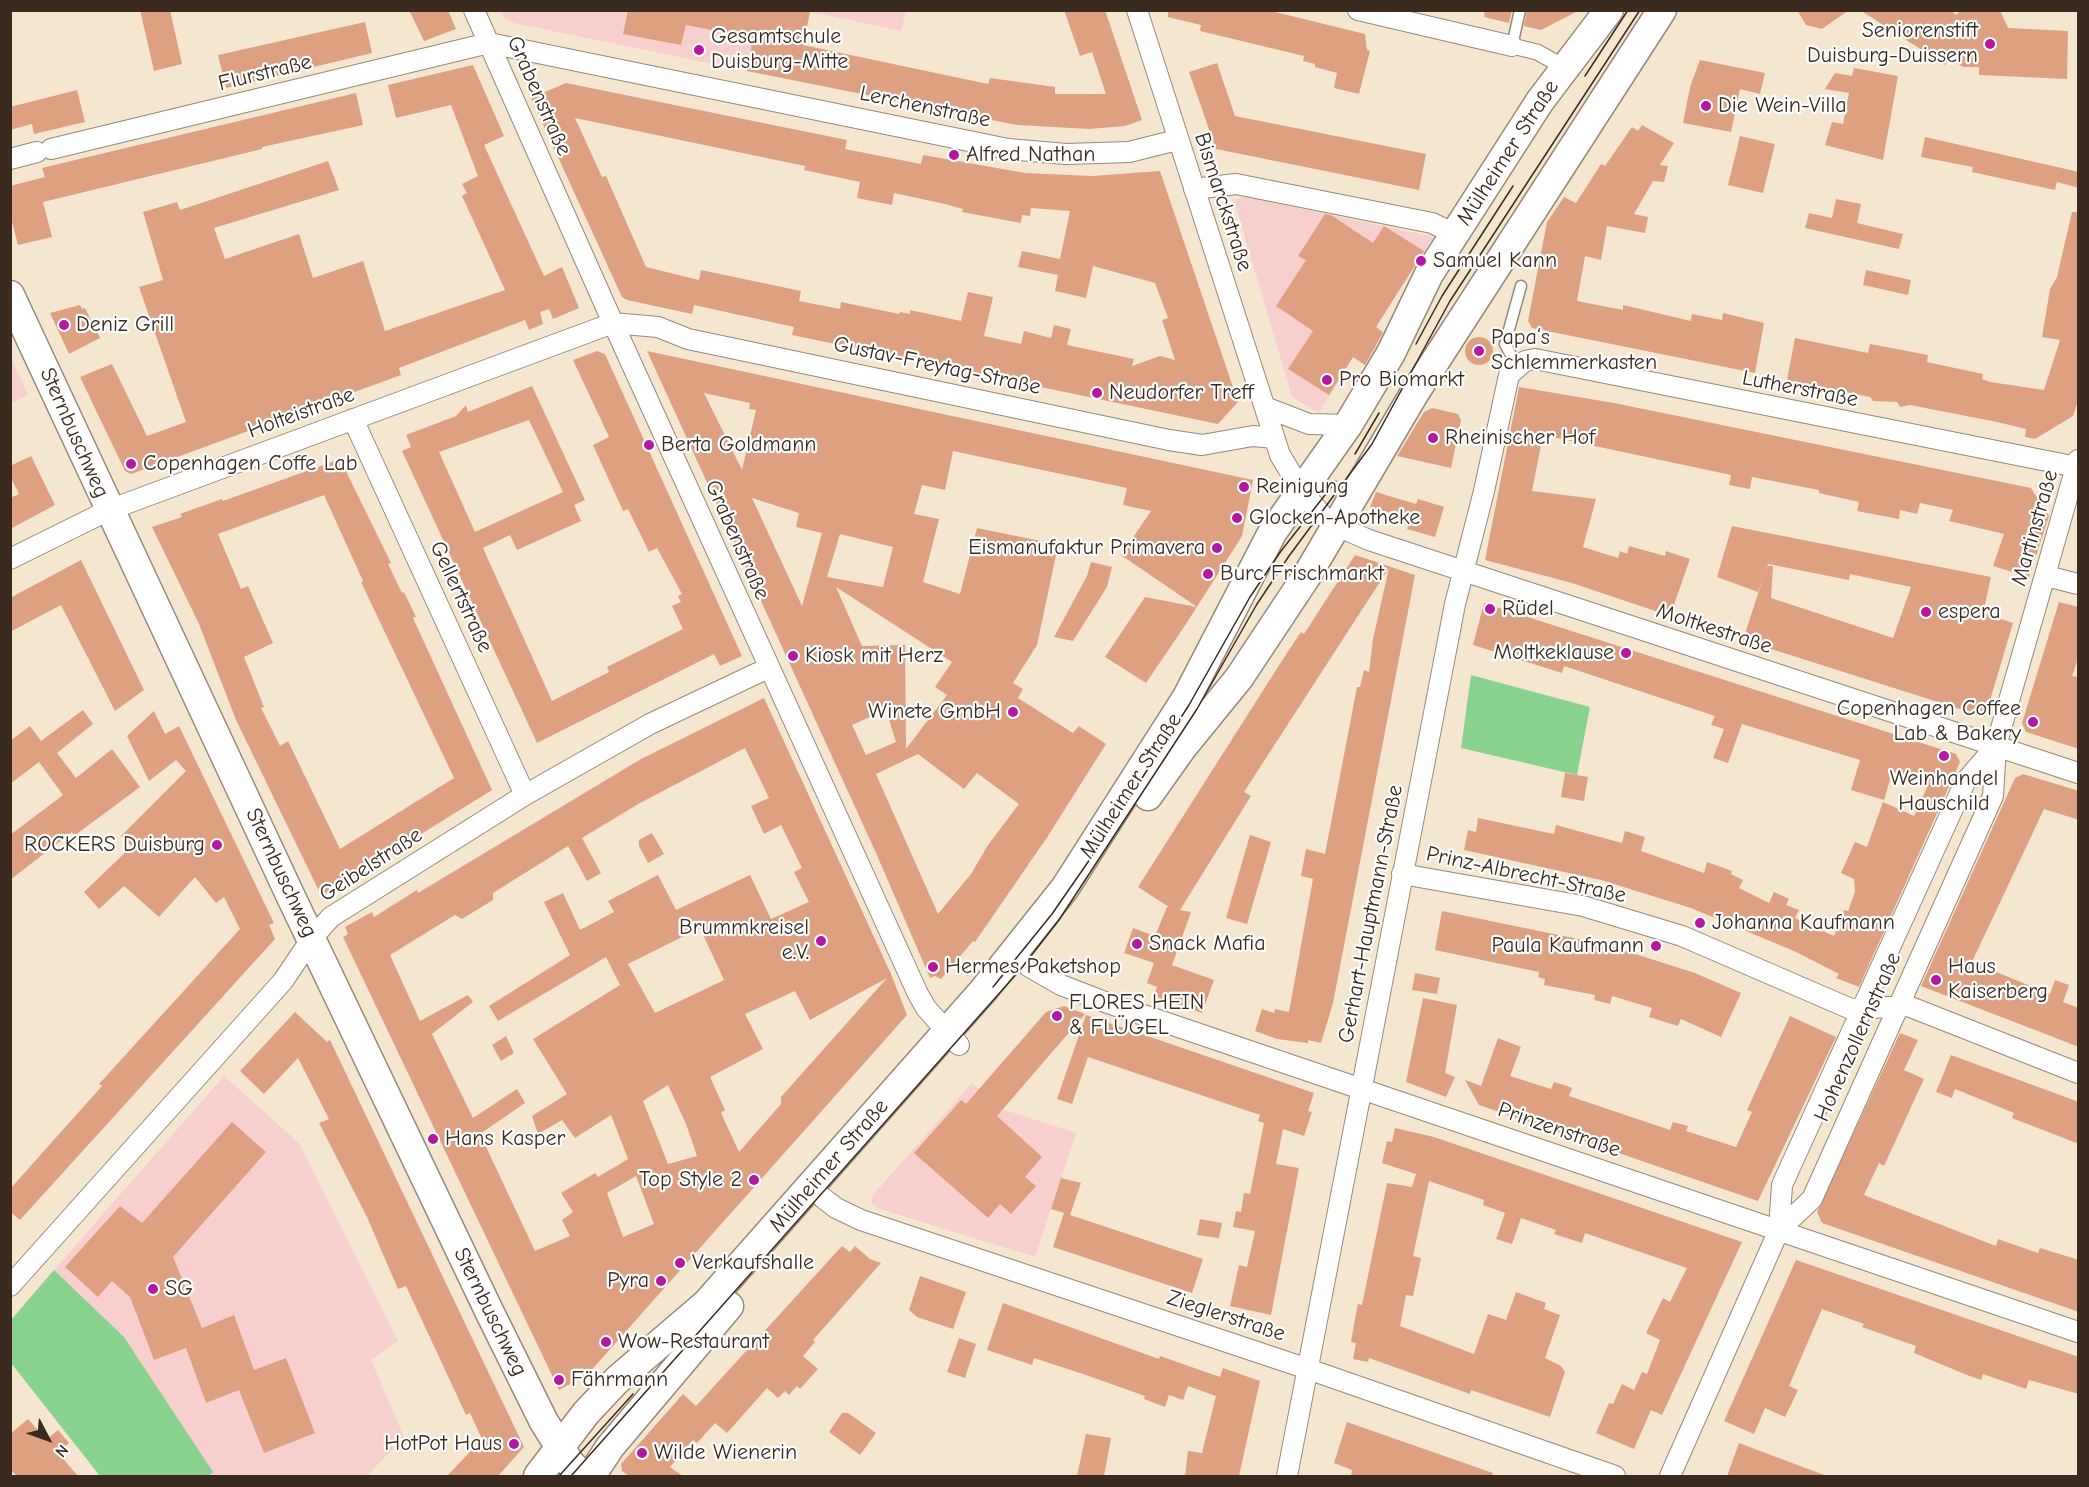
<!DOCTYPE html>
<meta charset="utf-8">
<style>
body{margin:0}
#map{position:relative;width:2089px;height:1487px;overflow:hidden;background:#f5e6d0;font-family:"Comic Neue",sans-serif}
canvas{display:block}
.frame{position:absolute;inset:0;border:12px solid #3b2a1e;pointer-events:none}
.north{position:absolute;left:18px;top:1409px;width:60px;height:60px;-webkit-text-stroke:4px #fff;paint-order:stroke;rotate:131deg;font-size:16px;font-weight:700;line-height:24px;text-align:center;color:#3b2a1e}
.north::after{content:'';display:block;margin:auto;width:21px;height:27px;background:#3b2a1e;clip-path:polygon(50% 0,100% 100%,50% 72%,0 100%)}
</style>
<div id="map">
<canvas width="2089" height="1487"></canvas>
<div class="frame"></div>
<div class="north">N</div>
</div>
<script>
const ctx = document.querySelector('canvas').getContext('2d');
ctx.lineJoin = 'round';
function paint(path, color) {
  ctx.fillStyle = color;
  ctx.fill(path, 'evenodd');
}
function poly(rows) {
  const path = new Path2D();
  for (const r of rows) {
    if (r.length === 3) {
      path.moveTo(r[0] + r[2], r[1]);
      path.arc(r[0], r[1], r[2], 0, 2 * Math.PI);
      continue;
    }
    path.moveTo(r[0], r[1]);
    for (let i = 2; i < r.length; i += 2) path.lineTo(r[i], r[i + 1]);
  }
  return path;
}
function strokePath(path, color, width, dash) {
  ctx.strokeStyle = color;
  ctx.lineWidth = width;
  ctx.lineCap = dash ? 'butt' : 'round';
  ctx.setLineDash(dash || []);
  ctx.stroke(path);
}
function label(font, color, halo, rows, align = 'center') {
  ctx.font = font + ' "Comic Neue",sans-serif';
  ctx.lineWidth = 4.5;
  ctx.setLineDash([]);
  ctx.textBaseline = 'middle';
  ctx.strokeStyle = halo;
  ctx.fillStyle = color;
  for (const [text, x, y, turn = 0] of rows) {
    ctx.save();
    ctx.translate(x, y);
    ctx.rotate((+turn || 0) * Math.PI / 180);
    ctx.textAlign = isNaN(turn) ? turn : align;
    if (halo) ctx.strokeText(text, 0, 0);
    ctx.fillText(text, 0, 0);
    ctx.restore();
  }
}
paint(poly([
 [500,11,759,11,747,71,514,23,506,20],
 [808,11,906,11,901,31],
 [1247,197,1434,237,1376,327,1385,334,1365,365,1353,357,1319,413,1292,397,1234,200],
 [11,357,28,395,11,403,10,403],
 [224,1076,299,1143,398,1341,371,1360,404,1437,367,1476,156,1476,25,1303],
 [972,1083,1002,1109,1076,1133,1035,1257,877,1208,872,1204,872,1196]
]), '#f7d0cd');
paint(poly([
 [1471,675,1590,707,1577,775,1461,748],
 [54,1270,124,1337,213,1472,209,1476,100,1476,11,1363,11,1320]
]), '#88d28e');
paint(poly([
 [140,10,170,10,182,64,154,71],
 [409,10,448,10,456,29,424,41],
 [628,10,800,10,810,12,803,45,988,84,990,78,1055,87,1055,94,1106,94,1092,52,1080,56,1064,10,1105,10,1142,120,1125,126,1089,129,1017,125,747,71,753,38,686,25,681,45,623,34],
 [1168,10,1267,10,1365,34,1367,50,1370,51,1359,94,1334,88,1337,73,1315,67,1315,64,1303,61,1304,56,1200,31,1201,25,1168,17],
 [1485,10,1512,10,1509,23,1484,17],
 [1527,10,1580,10,1541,30,1524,26],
 [1797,10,1849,10,1822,29,1806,25],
 [1860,10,1950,10,1956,15,1961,10,2000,10,2008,28,2068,31,2067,79,1979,75,1979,67,1963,67,1949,58,1945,65],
 [365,22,372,53,226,88,218,55],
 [1700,60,1765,73,1760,94,1740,89,1731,132,1683,123,1690,87],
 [1217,63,1235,116,1426,154,1419,190,1216,149,1189,72],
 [473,65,504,136,484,145,544,276,562,267,579,308,553,319,549,309,540,312,543,324,529,330,525,320,399,368,401,375,131,474,125,471,80,377,112,364,147,436,186,422,139,287,163,280,143,212,177,202,180,210,328,161,339,190,214,228,225,259,299,234,313,278,363,261,385,331,505,290,462,196,467,193,462,184,478,176,451,105,396,118,388,85],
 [1854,68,1898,76,1883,160,1825,145,1832,122,1843,124,1849,93,1825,89,1835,73,1852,76],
 [566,83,847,140,845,149,921,164,923,155,1025,173,1092,176,1160,171,1238,402,1218,424,792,335,794,327,694,305,692,314,627,300,622,297,531,98],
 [575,118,805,166,804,170,860,182,857,198,892,205,894,193,945,204,963,209,962,212,1021,223,1022,215,1030,216,1031,208,1070,211,1060,259,1022,251,1018,267,1058,275,1055,291,1086,298,1093,266,1155,283,1168,318,1162,320,1175,360,1160,356,1132,366,1134,359,1067,345,1071,329,1054,325,1051,338,1024,331,1021,344,984,336,993,297,968,292,961,321,910,310,910,314,900,312,899,314,841,302,840,309,799,301,801,291,701,270,699,280,646,267,606,176,602,177],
 [77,90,85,122,34,134,32,124,10,130,10,107],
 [356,93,363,125,262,147,262,149,43,202,52,237,18,245,10,214,10,186,45,177,42,168],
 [1642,125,1674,143,1660,165,1668,166,1664,182,1653,181,1634,214,1648,217,1645,233,1607,226,1601,260,1585,256,1577,301,1623,310,1623,305,1691,321,1692,314,1722,320,1723,313,1764,323,1755,373,1532,328,1528,321,1547,222,1564,197,1576,203,1601,164,1605,166,1632,127,1638,131],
 [1740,136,1775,144,1763,193,1728,185],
 [1925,137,2079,172,2079,188,2057,182,2055,190,1972,172,1973,167,1921,157],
 [1836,199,1861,204,1857,223,1903,234,1899,249,1805,228,1809,213,1832,218],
 [2072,212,2079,212,2079,398,2073,416,2035,439,2025,437,2026,429,1997,422,1910,405,1900,407,1897,402,1873,401,1870,397,1787,380,1795,338,1868,353,1870,344,1928,355,1927,362,1983,374,1982,379,1990,382,2044,390,2060,340,2042,337,2050,289,2057,277],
 [1325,214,1331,215,1373,243,1384,226,1424,251,1376,327,1383,332,1365,365,1353,357,1329,395,1288,369,1313,331,1276,306,1306,260,1298,256],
 [1866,270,1911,280,1908,295,1863,285],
 [80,305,82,309,85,308,100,338,69,354,50,313],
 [1479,351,14],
 [597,351,605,354,742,656,720,666,714,654,537,743,402,451,411,447,406,435,456,416,466,405,468,412,532,386,585,500,574,505,581,521,517,550,510,535,483,548,552,701,609,672,607,667,683,629,672,606,681,602,678,596,682,594,657,548,649,552,628,509,623,511,593,445,609,437,573,360],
 [529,420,563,492,475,532,439,452],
 [647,351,1253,480,1242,536,1186,624,1146,683,1105,657,1145,597,1197,607,1121,555,1151,511,1123,505,1127,488,953,451,945,490,922,485,914,514,939,519,923,582,960,594,977,528,1041,541,1039,551,1056,555,1037,645,1013,683,1023,689,1018,698,1073,733,1079,726,1106,744,1048,836,975,942,973,941,941,979,935,976,930,978,876,853],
 [704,393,750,403,749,409,756,410,742,470],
 [752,498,799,513,796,527,822,533,802,606],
 [840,534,893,547,883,587,827,577],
 [836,587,952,662,935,687,947,695,906,749,905,645,862,646],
 [886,710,896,742,866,755,852,725],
 [918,754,964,789,977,773,1019,804,988,845,971,874,938,914,876,774],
 [1519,387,1614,403,2031,488,2049,516,2029,577,1993,566,2004,534,1949,521,1953,510,1920,503,1917,514,1900,510,1899,519,1857,511,1859,502,1819,493,1819,490,1752,477,1750,489,1729,485,1731,475,1543,435,1532,491,1596,499,1583,547,1618,558,1620,551,1627,554,1629,546,1665,556,1666,551,1690,559,1670,616,1572,583,1485,560],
 [1432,408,1458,414,1461,420,1451,468,1397,456,1424,412],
 [31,456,55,505,10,529,10,498,19,494,10,476,10,466],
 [340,459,391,563,388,564,402,593,404,592,416,617,413,618,492,790,326,893,319,891,236,720,199,624,152,527,182,517,180,514,188,511,222,499,223,501],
 [324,495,363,581,361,582,454,778,340,849,288,741,280,746,261,708,264,707,244,657,273,643,248,586,241,589,218,534],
 [1376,492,1416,504,1418,499,1444,507,1435,537,1407,529,1410,519,1370,507],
 [1732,526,1991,577,1983,613,2013,623,1985,717,1743,640,1767,566,1773,566,1771,598,1893,638,1911,587,1850,574,1849,580,1768,564,1758,592,1717,577],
 [1355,555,1415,575,1333,1003,1321,1043,1308,1040,1308,1043,1277,1039,1255,1031,1262,1009,1274,1013,1275,1009,1289,1012,1313,879,1301,876,1306,849,1325,854,1357,687,1360,687,1364,670,1369,672,1373,639,1389,568,1244,792,1251,796,1180,910,1191,912,1172,965,1214,980,1202,1013,1154,996,1157,987,1147,983,1154,963,1124,953,1133,928,1155,936,1167,907,1169,907,1138,887,1283,659,1301,632,1304,634],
 [81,560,144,690,115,711,61,605,10,632,10,598],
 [1091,562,1112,567,1107,587,1073,641,1054,637,1087,576],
 [2059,602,2079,607,2079,656,2072,676,2079,677,2079,749,2026,732,2022,723],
 [1484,603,1956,754,1960,762,1859,987,1836,978,1839,974,1794,951,1691,908,1601,880,1464,850,1468,830,1476,832,1478,818,1554,834,1556,825,1622,843,1625,831,1645,837,1641,851,1704,873,1707,862,1732,871,1731,874,1743,880,1739,888,1769,903,1774,892,1789,899,1786,905,1799,910,1795,918,1834,936,1844,910,1848,911,1855,892,1854,879,1841,873,1855,842,1867,847,1883,802,1914,816,1928,785,1892,773,1884,800,1851,790,1860,760,1742,724,1728,763,1713,758,1724,729,1711,725,1715,716,1564,666,1562,673,1473,645],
 [764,698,891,974,907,1015,588,1374,559,1390,343,937,348,934,345,927,372,912,374,917,417,890,418,893,641,759],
 [745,748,769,798,751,806,764,834,781,825,802,868,794,872,809,902,771,919,750,875,676,910,658,875,608,901,614,912,580,930,563,893,544,902,570,955,489,1006,498,1021,606,957,620,985,533,1039,567,1094,532,1116,538,1134,562,1120,575,1138,611,1115,628,1159,598,1177,595,1173,561,1193,573,1212,562,1220,570,1236,535,1251,480,1134,525,1103,517,1089,473,1118,432,1034,473,1002,468,995,420,1021,390,955,455,915,462,919,493,900,493,893,568,846,587,881,601,873,582,838,640,803],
 [700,928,724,980,655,1013,628,964],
 [887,978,781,1097,781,1104,739,1152,721,1113,725,1110,710,1077,763,1049,745,1014,795,991,810,1020],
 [668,1085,686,1124,697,1156,668,1164,643,1101],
 [636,1176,654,1224,623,1237,607,1193],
 [83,710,93,724,57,753,76,778,112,749,140,787,74,836,72,832,10,880,10,835,63,795,39,762,10,784,10,741,30,726,41,741],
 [154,711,165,734,179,726,274,923,269,925,275,939,20,1220,10,1212,10,1189,102,1086,99,1084,240,929,224,897,216,903,195,877,159,917,124,886,99,909,84,892,132,846,121,836,186,771,176,760,149,781,127,736],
 [1565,773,1588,777,1584,801,1561,797],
 [2023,774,2079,791,2079,820,2044,809,1972,962,2050,994,2055,980,2069,985,2063,1002,2079,1008,2079,1047,1921,986,2015,778],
 [652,833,664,854,648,863,639,846,639,840],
 [1250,835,1271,842,1247,924,1226,918],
 [1442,911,1607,945,1695,973,1741,993,1721,1037,1681,1019,1678,1026,1649,1017,1652,1008,1612,996,1610,1004,1594,1000,1595,995,1544,985,1545,979,1538,977,1539,972,1435,950],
 [1415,973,1440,978,1437,994,1412,990],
 [1423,998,1457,1005,1445,1073,1455,1077,1446,1097,1406,1082],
 [1064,1006,1085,1014,997,1116,1042,1157,1025,1177,1036,1186,1011,1214,1000,1204,988,1218,914,1153,961,1100,966,1104,1046,1012],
 [295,1012,327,1042,330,1040,524,1447,498,1476,447,1476,482,1439,470,1413,466,1415,406,1286,398,1289,367,1217,319,1123,329,1119,298,1058,264,1094,240,1071],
 [1086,1015,1314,1093,1308,1111,1312,1112,1304,1136,1283,1129,1276,1164,1299,1168,1271,1315,1230,1306,1239,1265,1247,1267,1255,1231,1233,1227,1236,1211,1241,1212,1244,1193,1250,1194,1264,1123,1258,1121,1260,1115,1088,1057,1072,1104,1057,1099],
 [1790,1016,1836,1037,1758,1201,1479,1105,1465,1080,1481,1086,1498,1038,1521,1047,1510,1076,1551,1089,1554,1082,1564,1085,1572,1088,1569,1096,1670,1130,1673,1122,1688,1126,1686,1131,1736,1147,1752,1112,1747,1110],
 [1900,1033,1918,1040,1904,1070,1924,1079,1884,1166,1879,1163,1864,1195,1996,1246,1998,1239,2038,1253,2040,1248,2079,1260,2079,1312,1822,1223,1817,1212],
 [506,1036,514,1053,501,1061,492,1045],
 [1951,1055,2079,1102,2079,1144,2012,1118,2014,1113,1955,1089,1952,1098,1936,1092],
 [232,1122,266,1152,173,1257,202,1328,234,1315,254,1370,286,1358,315,1433,264,1453,239,1390,206,1403,186,1348,154,1360,130,1297,112,1281,98,1297,65,1267,120,1206,142,1223],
 [1395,1128,1434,1137,1742,1242,1662,1415,1651,1410,1634,1449,1596,1433,1609,1403,1613,1404,1622,1384,1634,1390,1642,1372,1647,1374,1660,1340,1646,1333,1663,1298,1670,1302,1687,1268,1585,1233,1582,1243,1554,1234,1556,1230,1521,1218,1512,1244,1496,1239,1505,1213,1483,1205,1484,1200,1429,1181,1413,1256,1421,1258,1413,1296,1406,1295,1400,1326,1474,1354,1488,1314,1506,1320,1516,1292,1546,1303,1544,1309,1560,1315,1545,1358,1561,1366,1565,1372,1550,1417,1471,1390,1470,1394,1369,1358,1368,1362,1353,1359,1356,1343,1351,1342,1355,1319,1358,1304,1362,1305,1387,1183,1412,1187,1416,1174,1382,1163,1387,1141,1392,1142],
 [1061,1178,1081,1183,1070,1215,1203,1259,1192,1293,1053,1247,1064,1213,1051,1209],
 [1200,1219,1222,1223,1219,1238,1197,1235],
 [842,1246,850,1252,855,1246,870,1259,881,1263,813,1340,815,1342,803,1356,818,1369,800,1389,797,1386,789,1395,785,1391,778,1398,767,1388,727,1433,715,1423,697,1443,693,1440,670,1467,683,1476,629,1476,622,1471,621,1464,683,1394,696,1406],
 [1796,1260,2079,1357,2079,1394,2029,1380,2026,1389,1983,1374,1981,1380,1967,1375,1914,1353,1916,1346,1862,1327,1864,1324,1822,1309,1789,1386,1798,1390,1785,1417,1765,1408,1754,1434,1724,1421],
 [920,1276,966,1292,953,1329,917,1317,909,1310],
 [1003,1303,1159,1359,1160,1356,1220,1377,1223,1368,1260,1381,1239,1476,1185,1476,1188,1451,1202,1453,1216,1396,1188,1386,1183,1400,1169,1395,1165,1407,1144,1399,1145,1396,1083,1374,1034,1358,1032,1365,987,1350],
 [959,1338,976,1344,965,1378,947,1372],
 [842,1413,848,1413,876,1433,860,1455,829,1432],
 [28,1419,46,1440,58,1430,69,1443,58,1453,78,1476,17,1476,10,1469,10,1434],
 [1347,1422,1493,1473,1492,1476,1351,1476,1352,1470,1334,1463],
 [1086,1434,1111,1438,1104,1476,1077,1476],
 [1739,1443,1824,1475,1824,1476,1727,1476]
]), '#dda182');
const service = poly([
 [1512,46,1520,10],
 [1517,366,1505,344,1521,286]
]);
const pedestrian = poly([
 [1512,46,1537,52,1564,67]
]);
const minor = poly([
 [474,10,613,323,918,994,926,1008,959,1045],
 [1137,10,1280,455,1301,490,1322,515,1337,526,1369,540,2078,773],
 [1358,10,1512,46],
 [51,149,489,43,1008,149,1066,154,1129,152,1177,140],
 [10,159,37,152],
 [1194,189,1236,184,1432,223,1455,234],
 [1265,407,1309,424,1348,425],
 [353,419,525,795],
 [10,559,109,510,613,323,658,327,688,339,1169,440,1202,445,1253,436,1274,438],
 [2046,576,2078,584],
 [1402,874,1583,906,1682,936,1851,1009,1908,1006,2078,1073],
 [1028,966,1061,985,1105,1002,2078,1332],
 [823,1198,836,1208,861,1220,1308,1369,1615,1476],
 [1779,1230,1812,1199,1993,796,1996,746,2078,460],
 [10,1286,283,981,312,938,331,917,525,795,650,724,768,668],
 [1287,1476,1455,604,1484,491,1509,375,1525,361,1535,359,2077,467],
 [1670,1476,1779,1230,1782,1185,1965,782,1996,746]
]);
const secondary = poly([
 [10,295,292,899,490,1313,544,1422,570,1463,582,1476],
 [1148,796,1182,748,1239,678,1306,577,1414,394,1662,10],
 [538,1476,586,1413,617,1380,706,1304,983,991,1065,888,1187,697,1272,533,1348,425,1391,353,1429,274,1540,101,1609,10],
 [591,1476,610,1447,729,1306]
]);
strokePath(service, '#988877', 13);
strokePath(pedestrian, '#988877', 17);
strokePath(minor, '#988877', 22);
strokePath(secondary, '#988877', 31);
strokePath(service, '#fff', 10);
strokePath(pedestrian, '#fff', 15);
strokePath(minor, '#fff', 20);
strokePath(secondary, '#fff', 28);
strokePath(poly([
 [1585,76,1628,10],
 [1416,344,1442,296,1513,186],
 [1355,454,1379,413],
 [993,987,1052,914,1088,862,1189,705,1250,597,1281,551,1336,481],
 [559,1476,633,1394],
 [571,1476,1020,970,1059,920,1197,709,1257,604,1289,556,1372,444,1450,301,1640,10]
]), '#3b2a1e', 1.5);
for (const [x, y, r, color] of [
 [1990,44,6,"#b5179e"],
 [699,50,6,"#b5179e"],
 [1706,106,6,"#b5179e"],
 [954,155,6,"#b5179e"],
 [1421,261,6,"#b5179e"],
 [64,325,6,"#b5179e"],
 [1479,351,6,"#b5179e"],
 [1327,380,6,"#b5179e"],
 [1097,393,6,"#b5179e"],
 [1433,438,6,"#b5179e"],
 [649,445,6,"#b5179e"],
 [131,464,6,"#b5179e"],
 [1244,487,6,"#b5179e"],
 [1237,518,6,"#b5179e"],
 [1217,548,6,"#b5179e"],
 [1208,574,6,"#b5179e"],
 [1490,609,6,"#b5179e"],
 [1926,612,6,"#b5179e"],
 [1626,653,6,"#b5179e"],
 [793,656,6,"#b5179e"],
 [1013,712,6,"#b5179e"],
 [2033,722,6,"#b5179e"],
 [1944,756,6,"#b5179e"],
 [217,845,6,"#b5179e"],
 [1700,923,6,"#b5179e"],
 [821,941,6,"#b5179e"],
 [1137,944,6,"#b5179e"],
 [1656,946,6,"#b5179e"],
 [933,967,6,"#b5179e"],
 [1936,980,6,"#b5179e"],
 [1057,1016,6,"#b5179e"],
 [433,1139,6,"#b5179e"],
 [754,1180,6,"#b5179e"],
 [680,1263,6,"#b5179e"],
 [661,1281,6,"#b5179e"],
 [153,1289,6,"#b5179e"],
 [606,1342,6,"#b5179e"],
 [559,1380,6,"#b5179e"],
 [514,1444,6,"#b5179e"],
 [642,1453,6,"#b5179e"]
]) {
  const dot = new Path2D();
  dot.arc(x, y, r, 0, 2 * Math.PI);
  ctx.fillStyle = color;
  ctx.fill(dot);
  strokePath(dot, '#fff', 2);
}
label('22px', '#3b2a1e', '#fff', [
 ["Seniorenstift",1978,31,"right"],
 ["Duisburg-Duissern",1978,56,"right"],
 ["Gesamtschule",711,37],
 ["Duisburg-Mitte",711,62],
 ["Die Wein-Villa",1718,106],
 ["Alfred Nathan",966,155],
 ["Samuel Kann",1433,261],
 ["Deniz Grill",76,325],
 ["Papa‘s",1491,338],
 ["Schlemmerkasten",1491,363],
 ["Pro Biomarkt",1339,380],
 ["Neudorfer Treff",1109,393],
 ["Rheinischer Hof",1445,438],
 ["Berta Goldmann",661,445],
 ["Copenhagen Coffe Lab",143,464],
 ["Reinigung",1256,487],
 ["Glocken-Apotheke",1249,518],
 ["Eismanufaktur Primavera",1205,548,"right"],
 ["Burc Frischmarkt",1220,574],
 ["Rüdel",1502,609],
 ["espera",1938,612],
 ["Moltkeklause",1614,653,"right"],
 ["Kiosk mit Herz",805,656],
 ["Copenhagen Coffee",2021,709,"right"],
 ["Lab & Bakery",2021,734,"right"],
 ["Winete GmbH",1001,712,"right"],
 ["Weinhandel",1944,779,"center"],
 ["Hauschild",1944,804,"center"],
 ["ROCKERS Duisburg",205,845,"right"],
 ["Johanna Kaufmann",1712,923],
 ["Brummkreisel",809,928,"right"],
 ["e.V.",809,953,"right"],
 ["Snack Mafia",1149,944],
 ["Paula Kaufmann",1644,946,"right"],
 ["Hermes Paketshop",945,967],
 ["Haus",1948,967],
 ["Kaiserberg",1948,992],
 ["FLORES HEIN",1069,1003],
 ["& FLÜGEL",1069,1028],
 ["Hans Kasper",445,1139],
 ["Top Style 2",742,1180,"right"],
 ["Verkaufshalle",692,1263],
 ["Pyra",649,1281,"right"],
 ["SG",165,1289],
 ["Wow-Restaurant",618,1342],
 ["Fährmann",571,1380],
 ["HotPot Haus",502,1444,"right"],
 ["Wilde Wienerin",654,1453]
], 'left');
label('22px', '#3b2a1e', '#fff', [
 ["Flurstraße",265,73,-14],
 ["Grabenstraße",539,96,66],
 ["Lerchenstraße",925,107,12],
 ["Mülheimer Straße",1508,153,-57],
 ["Bismarckstraße",1223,202,72],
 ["Gustav-Freytag-Straße",937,366,12],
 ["Lutherstraße",1800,389,11],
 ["Holteistraße",301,413,-20],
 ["Sternbuschweg",74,433,66],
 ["Martinstraße",2035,528,-74],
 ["Grabenstraße",737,540,66],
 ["Gellertstraße",461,597,65],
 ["Moltkestraße",1714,629,18],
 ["Mülheimer Straße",1131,786,-57],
 ["Geibelstraße",371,865,-33],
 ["Sternbuschweg",281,873,65],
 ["Prinz-Albrecht-Straße",1526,875,12],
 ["Gerhart-Hauptmann-Straße",1371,914,-79],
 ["Hohenzollernstraße",1858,1037,-66],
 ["Prinzenstraße",1559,1130,19],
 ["Mülheimer Straße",829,1166,-49],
 ["Sternbuschweg",490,1312,64],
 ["Zieglerstraße",1226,1316,18]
]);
</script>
